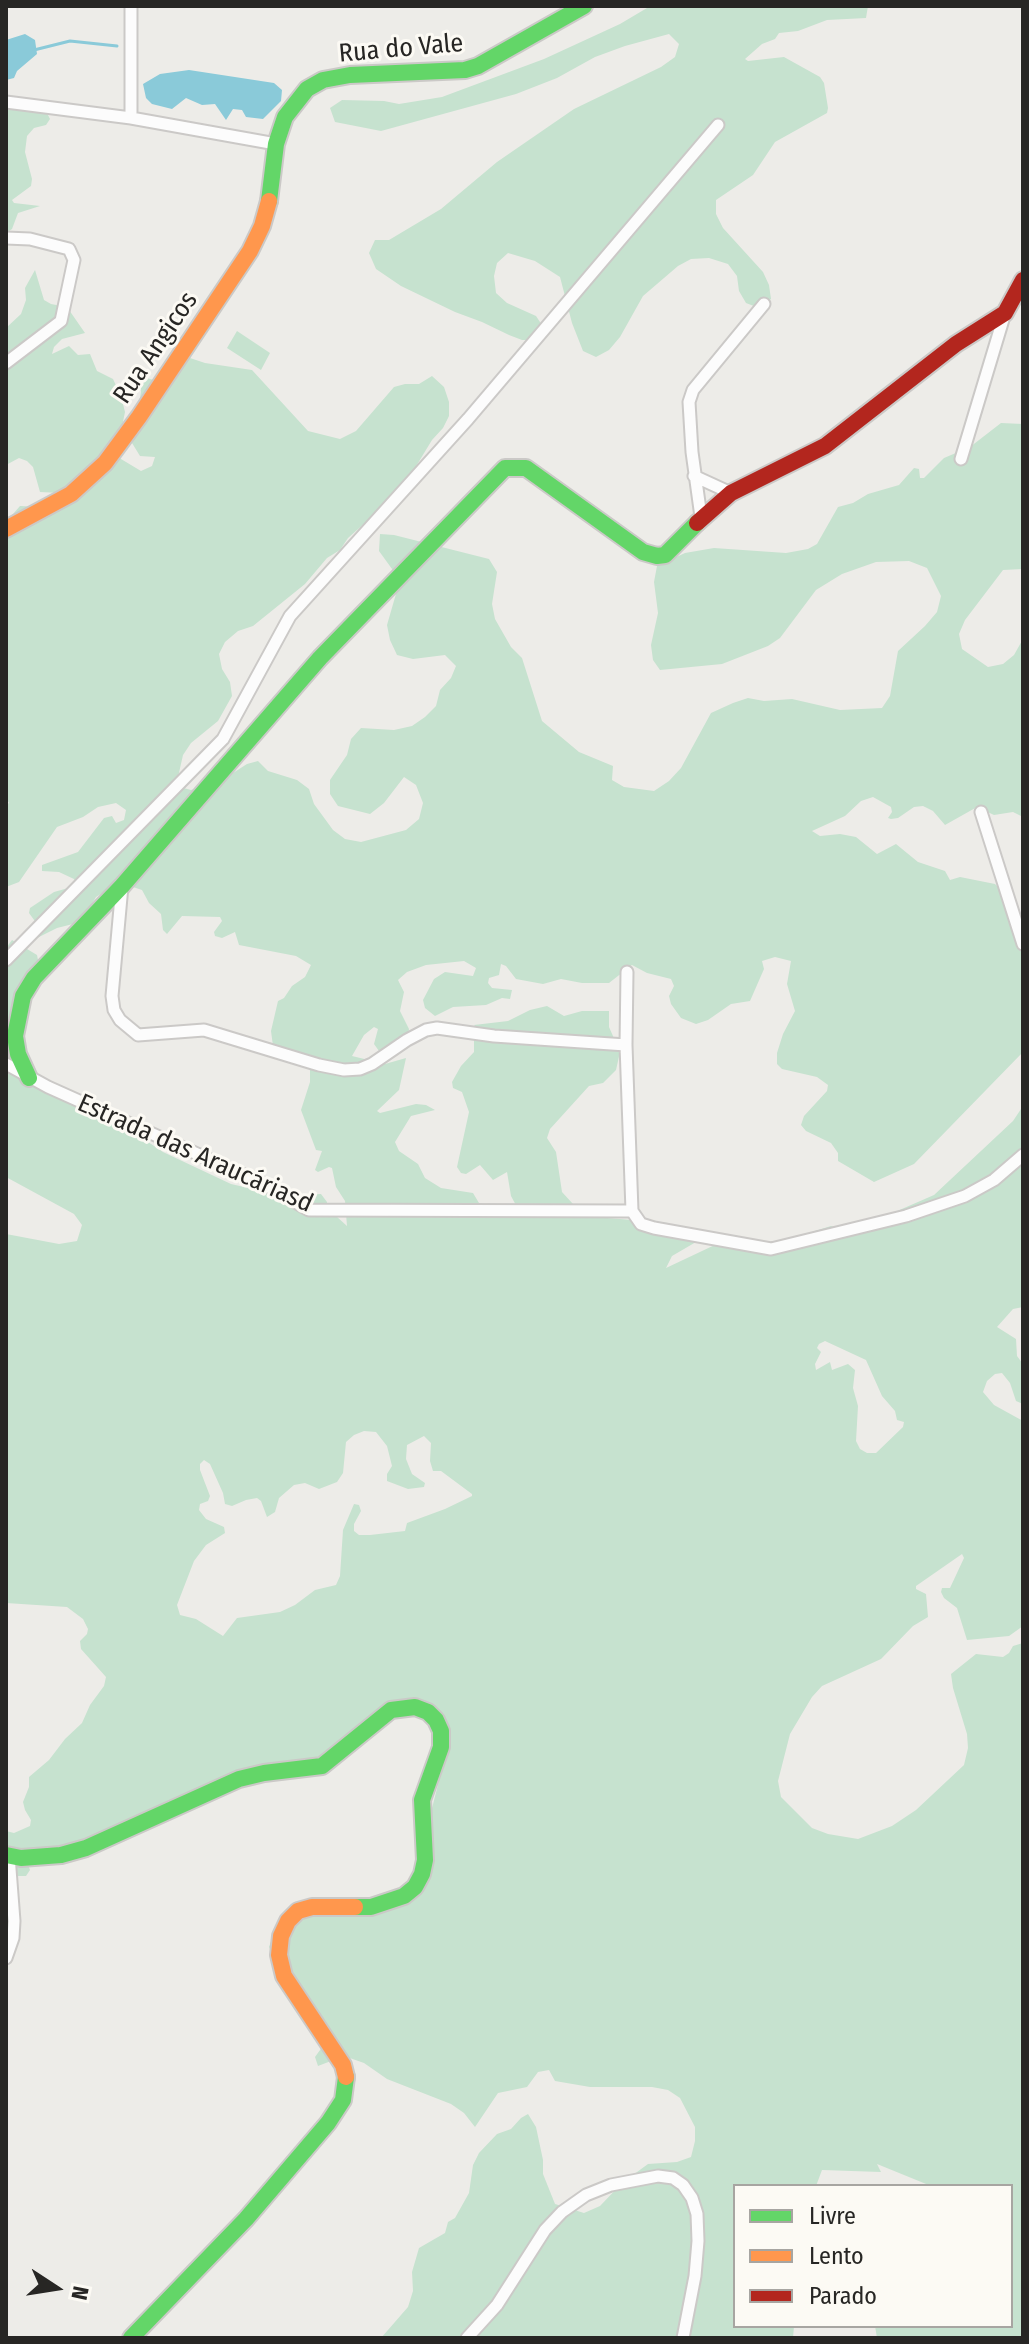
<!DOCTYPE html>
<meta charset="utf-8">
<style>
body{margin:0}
#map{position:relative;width:1029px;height:2344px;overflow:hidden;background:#edece8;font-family:"Fira Sans Condensed",sans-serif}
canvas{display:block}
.frame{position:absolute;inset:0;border:8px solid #272624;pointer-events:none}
.legend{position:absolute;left:733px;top:2184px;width:280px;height:144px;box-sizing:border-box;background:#fcfaf4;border:2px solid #a7a5a1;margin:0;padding:10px 14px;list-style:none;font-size:24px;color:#272624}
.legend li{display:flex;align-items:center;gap:16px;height:40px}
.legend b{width:40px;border:2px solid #a7a5a1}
.north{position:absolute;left:16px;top:2248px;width:80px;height:80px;-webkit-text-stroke:6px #fcfaf4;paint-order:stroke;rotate:102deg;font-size:22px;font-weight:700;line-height:32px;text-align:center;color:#272624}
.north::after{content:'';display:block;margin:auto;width:28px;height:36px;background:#272624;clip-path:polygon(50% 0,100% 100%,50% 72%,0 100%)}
</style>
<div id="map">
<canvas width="1029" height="2344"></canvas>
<div class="frame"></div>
<ul class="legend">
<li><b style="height:10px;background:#63d668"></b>Livre</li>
<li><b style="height:10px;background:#ff974d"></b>Lento</li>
<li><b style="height:10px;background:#b3261e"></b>Parado</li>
</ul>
<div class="north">N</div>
</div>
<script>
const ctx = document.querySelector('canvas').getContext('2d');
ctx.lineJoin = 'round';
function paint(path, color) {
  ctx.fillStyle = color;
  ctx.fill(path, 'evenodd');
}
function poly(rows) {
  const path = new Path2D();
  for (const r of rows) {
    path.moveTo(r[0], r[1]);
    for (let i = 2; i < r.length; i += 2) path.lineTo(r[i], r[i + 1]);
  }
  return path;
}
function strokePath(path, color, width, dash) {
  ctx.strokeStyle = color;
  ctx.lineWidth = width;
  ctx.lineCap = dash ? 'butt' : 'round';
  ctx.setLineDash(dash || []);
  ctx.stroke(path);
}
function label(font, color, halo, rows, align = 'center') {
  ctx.font = font + ' "Fira Sans Condensed",sans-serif';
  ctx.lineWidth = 6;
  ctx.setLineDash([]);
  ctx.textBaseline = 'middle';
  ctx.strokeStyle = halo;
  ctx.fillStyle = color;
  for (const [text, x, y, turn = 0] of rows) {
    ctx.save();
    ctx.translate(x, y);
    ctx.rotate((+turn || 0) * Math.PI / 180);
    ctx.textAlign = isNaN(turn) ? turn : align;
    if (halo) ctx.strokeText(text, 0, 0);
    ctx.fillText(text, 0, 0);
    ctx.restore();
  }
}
paint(poly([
 [647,6,868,6,866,18,827,20,798,31,779,33,775,39,762,44,745,59,748,61,784,57,820,77,824,83,828,108,827,113,775,142,753,175,716,200,716,214,723,228,763,272,769,285,771,299,759,308,746,303,739,291,737,276,728,264,709,258,691,259,678,266,643,296,620,337,609,350,596,357,583,351,572,323,560,277,535,261,508,253,497,263,494,276,496,293,507,303,536,316,544,328,536,340,522,340,509,335,482,322,455,312,401,286,376,269,369,253,375,240,389,240,441,209,497,162,574,109,661,67,675,57,679,44,669,34,625,46,595,57,557,78,516,94,381,131,335,122,330,108,342,100,384,101,399,104,442,97,544,59,620,24,647,8],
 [6,95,36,104,45,109,50,119,46,125,34,128,27,136,25,152,32,179,31,186,12,200,14,203,40,206,18,213,12,229,6,233],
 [35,270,44,300,51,304,67,307,85,333,62,339,54,347,52,354,69,346,78,355,90,354,97,371,113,379,121,396,125,412,116,456,141,471,152,466,155,457,140,456,132,443,141,392,139,376,154,380,181,355,205,363,252,370,308,431,340,439,356,431,394,387,405,384,419,384,432,376,444,387,449,402,449,416,443,428,432,440,401,491,348,538,340,550,327,558,305,584,253,626,238,631,225,642,219,654,222,669,230,682,232,696,218,721,191,743,183,755,176,786,191,790,222,780,247,764,258,761,268,771,297,780,309,789,314,804,333,830,345,839,361,842,406,830,419,819,423,803,416,785,404,777,384,803,370,814,338,806,330,794,330,780,347,755,351,739,361,728,394,730,412,726,425,717,436,706,440,690,451,678,456,666,445,655,413,659,397,655,390,640,387,625,400,580,379,551,380,534,394,535,489,559,497,572,492,604,495,619,511,647,522,658,542,721,579,752,613,766,612,780,624,787,654,791,669,781,681,768,711,713,733,703,748,698,764,701,792,699,840,710,882,708,890,696,898,651,925,626,937,612,941,596,927,568,909,561,876,562,842,574,816,590,780,638,768,646,722,664,660,670,653,660,651,645,658,613,654,582,657,566,685,553,714,548,786,553,808,549,817,544,838,507,853,503,868,494,899,485,914,468,919,469,920,478,924,478,944,458,970,447,1001,423,1023,424,1023,569,1003,570,965,620,959,634,962,649,988,667,1003,664,1014,655,1023,639,1023,817,1013,812,994,815,977,807,945,825,933,811,923,806,914,807,898,818,891,819,888,818,892,812,891,807,873,797,861,801,845,816,812,831,820,836,840,834,856,837,877,854,896,844,918,862,945,871,950,880,960,877,995,884,1003,892,1023,930,1023,1052,914,1164,874,1182,838,1161,838,1153,831,1143,806,1131,801,1125,804,1116,827,1091,828,1085,817,1077,782,1069,777,1064,777,1053,783,1034,795,1011,787,984,791,961,775,957,762,961,764,969,750,1001,731,1004,708,1020,696,1024,681,1018,671,1004,669,996,674,986,671,979,647,973,632,965,609,983,582,983,561,979,543,984,516,979,506,966,501,964,499,975,489,978,488,983,492,988,512,990,510,999,502,998,486,1005,453,1007,435,1016,425,1008,423,1000,434,979,445,972,473,976,476,968,464,961,426,965,407,972,398,980,404,992,400,1011,409,1029,408,1036,392,1047,379,1051,374,1044,378,1029,374,1027,364,1035,352,1056,385,1064,406,1058,399,1090,377,1111,380,1113,416,1104,426,1105,435,1110,411,1116,395,1142,399,1151,418,1164,425,1178,441,1188,473,1193,482,1208,518,1209,511,1196,507,1172,493,1180,480,1165,466,1174,461,1173,457,1167,469,1112,462,1092,453,1088,452,1082,461,1066,474,1052,474,1040,483,1034,474,1025,508,1021,530,1010,547,1006,564,1016,582,1011,609,1011,609,1027,620,1052,616,1070,603,1083,589,1086,550,1129,547,1138,556,1152,562,1192,573,1204,596,1217,668,1223,697,1235,696,1242,672,1256,666,1268,719,1243,767,1246,831,1226,849,1232,934,1195,1013,1121,1023,1106,1023,1307,1013,1309,997,1327,1016,1339,1017,1356,1023,1364,1023,1404,1016,1401,1010,1383,1002,1373,995,1374,987,1381,983,1392,994,1405,1023,1421,1023,1626,1009,1636,967,1640,957,1608,944,1598,941,1592,942,1588,950,1588,964,1558,962,1554,916,1586,916,1589,926,1594,928,1617,913,1626,881,1659,822,1686,812,1697,790,1734,778,1781,781,1797,812,1828,828,1834,858,1839,892,1826,916,1810,964,1765,968,1748,967,1734,953,1688,951,1674,976,1654,1003,1657,1009,1653,1013,1646,1023,1643,1023,2338,877,2338,875,2326,1011,2326,1011,2186,931,2186,877,2164,881,2172,822,2170,816,2186,735,2186,735,2326,794,2326,793,2338,381,2338,408,2307,413,2291,412,2272,419,2248,445,2233,448,2222,455,2218,469,2193,473,2165,479,2153,497,2134,511,2129,521,2118,528,2114,536,2127,543,2160,543,2174,555,2204,584,2213,600,2206,622,2183,648,2164,677,2162,691,2157,695,2141,695,2127,680,2098,668,2090,652,2087,590,2087,555,2081,549,2070,538,2072,527,2087,498,2093,475,2127,464,2113,451,2104,387,2079,364,2063,344,2056,318,2066,315,2057,325,2043,300,2014,280,1984,281,1959,289,1947,277,1947,271,1951,269,1947,272,1939,293,1916,410,1895,446,1753,431,1714,393,1712,339,1755,300,1769,274,1762,273,1768,27,1862,30,1870,26,1876,17,1876,6,1867,6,1831,14,1833,30,1826,31,1820,25,1810,23,1802,29,1787,29,1777,49,1760,65,1739,82,1723,90,1705,104,1686,106,1677,81,1649,80,1641,87,1634,88,1629,83,1619,67,1607,6,1603,6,1234,59,1244,77,1241,82,1225,74,1214,6,1177,6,1034,45,1090,69,1089,163,1152,231,1184,279,1195,293,1195,297,1192,301,1195,321,1194,327,1202,327,1212,336,1216,347,1226,345,1201,336,1187,332,1168,329,1167,318,1172,315,1170,322,1151,316,1150,301,1110,310,1082,310,1068,285,1057,273,1046,271,1031,278,1001,284,998,292,986,305,977,311,965,296,956,239,945,235,932,222,938,215,936,214,932,222,921,220,917,182,916,167,934,163,930,161,914,149,903,142,890,127,885,110,888,96,897,81,922,57,928,29,942,37,924,29,913,30,908,54,892,72,887,76,883,74,879,59,872,42,871,42,865,78,852,104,818,112,816,116,823,124,820,126,810,116,803,98,807,83,817,57,827,19,882,6,887,6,809,9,802,6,801,6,522,20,506,44,507,60,493,40,492,33,467,27,461,19,458,6,465,6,328,21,314,26,300,25,288],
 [825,1341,866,1360,882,1396,895,1411,897,1420,904,1422,903,1427,876,1453,867,1453,860,1449,856,1441,858,1406,853,1388,855,1370,848,1364,832,1370,830,1362,816,1370,815,1364,821,1352,817,1348,819,1344],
 [364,1431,376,1432,387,1446,392,1466,387,1474,387,1481,408,1489,424,1487,425,1483,412,1474,406,1459,407,1445,424,1436,431,1443,430,1461,433,1471,441,1471,472,1494,472,1496,445,1509,407,1523,405,1531,370,1535,359,1535,354,1531,354,1524,361,1511,359,1505,354,1504,343,1530,340,1576,336,1585,315,1590,295,1605,280,1612,237,1618,223,1636,196,1619,180,1615,177,1605,194,1561,206,1545,225,1533,224,1527,206,1519,199,1510,200,1504,208,1501,210,1496,200,1470,200,1464,204,1460,210,1464,223,1493,225,1504,232,1506,246,1500,257,1498,261,1501,267,1517,275,1512,279,1498,294,1485,305,1483,319,1489,337,1482,343,1473,346,1442,354,1435],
 [237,331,270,353,261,370,227,348],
 [12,940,37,955,38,960,16,1022,6,1022,6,948]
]), '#c6e2cf');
paint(poly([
 [25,34,35,40,37,54,17,71,14,78,6,80,6,40],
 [189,70,274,83,282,90,281,101,263,119,246,117,242,110,233,109,226,120,215,104,202,105,186,98,172,109,152,104,146,98,143,84,160,74]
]), '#8acad9');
strokePath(poly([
 [34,50,70,41,117,46]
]), '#8acad9', 3);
const street = poly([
 [131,6,131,118],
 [6,102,131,118,276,144],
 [6,238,30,239,69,249,74,260,61,321,6,363],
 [961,459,1005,313],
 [694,476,731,493],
 [701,517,692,452,689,402,693,390,764,304],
 [981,812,1023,944],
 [122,886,112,996,114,1010,120,1020,138,1035,204,1030,319,1065,344,1070,360,1069,372,1064,407,1040,426,1030,437,1028,494,1036,626,1045],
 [6,960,223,739,290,616,468,419,718,125],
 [627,972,626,1045,632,1211,641,1224,654,1228,771,1249,906,1216,965,1196,994,1180,1023,1155],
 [6,1064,48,1087,262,1183,309,1210,632,1211],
 [6,1958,13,1938,14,1921,9,1856],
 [467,2338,497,2305,545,2230,562,2212,586,2195,611,2185,658,2176,673,2178,683,2185,692,2198,697,2214,698,2241,695,2276,683,2338]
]);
const fast = poly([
 [269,201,276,144,285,117,307,89,323,80,350,75,465,70,478,66,584,6],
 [29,1078,18,1054,15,1036,23,996,34,978,122,886,320,658,505,468,526,468,643,552,657,556,665,555,697,523],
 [6,1855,21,1858,61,1855,86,1848,239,1779,264,1773,322,1766,391,1710,415,1707,428,1712,436,1720,441,1731,441,1747,422,1800,425,1860,422,1874,415,1887,404,1896,371,1907,355,1907],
 [131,2338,246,2219,328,2123,343,2100,346,2077]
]);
const slow = poly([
 [6,529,71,494,105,463,139,417,250,251,262,226,269,201],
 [346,2077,343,2065,284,1976,279,1955,281,1936,288,1921,298,1911,312,1907,355,1907]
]);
const jam = poly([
 [697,523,731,493,825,446,956,344,1005,313,1023,280]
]);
strokePath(street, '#cbc9c7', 15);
strokePath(fast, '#cbc9c7', 20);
strokePath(slow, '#cbc9c7', 20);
strokePath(jam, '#cbc9c7', 20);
strokePath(street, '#fcfcfc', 11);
strokePath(fast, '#63d668', 16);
strokePath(slow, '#ff974d', 16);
strokePath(jam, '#b3261e', 16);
label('26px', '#272624', '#fcfaf4', [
 ["Rua do Vale",401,49,-5],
 ["Rua Angicos",156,348,-56],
 ["Estrada das Araucáriasd",195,1154,24]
]);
</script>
